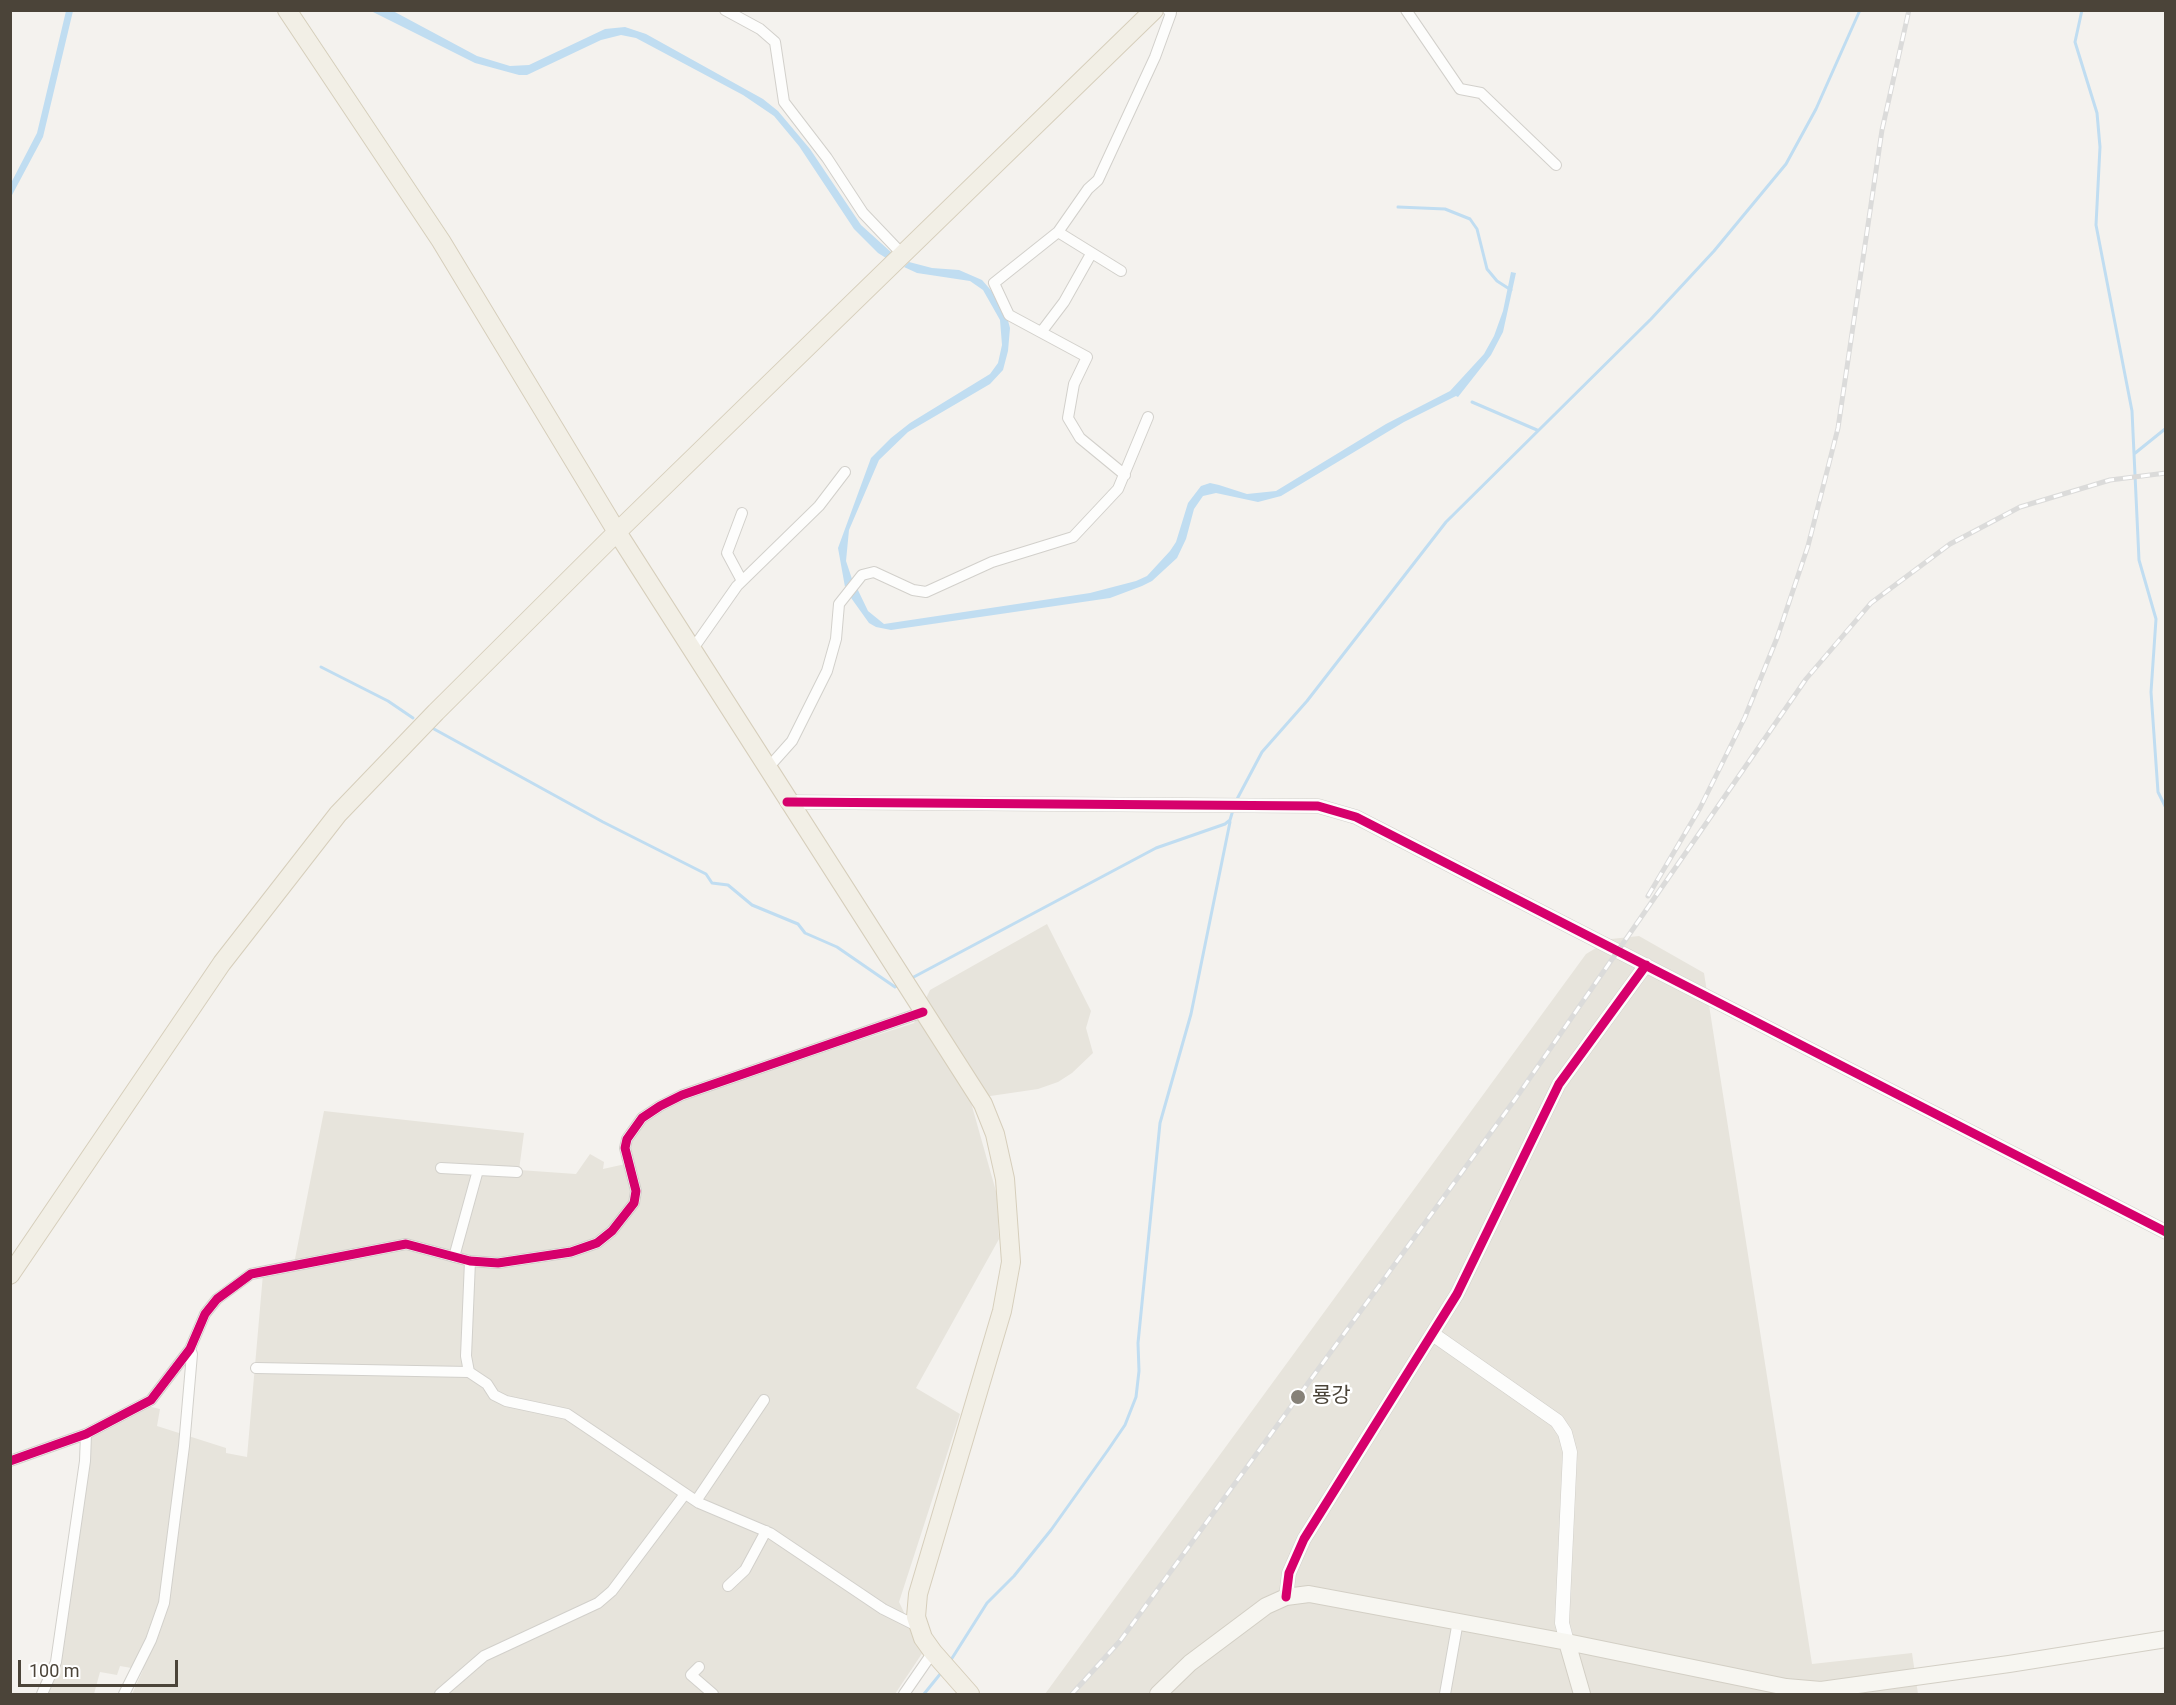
<!DOCTYPE html>
<meta charset="utf-8">
<style>
body{margin:0}
#map{position:relative;width:2176px;height:1705px;overflow:hidden;background:#f4f2ee;font-family:Roboto,sans-serif}
canvas{display:block}
.frame{position:absolute;inset:0;border:12px solid #4b4439;pointer-events:none}
.scale{position:absolute;left:18px;top:1660px;width:160px;height:27px;box-sizing:border-box;border:3px solid #4b4439;border-top:0;padding-left:8px;font-size:18px;line-height:21px;white-space:nowrap;color:#4b4439;-webkit-text-stroke:4px #fff;paint-order:stroke}
</style>
<div id="map">
<canvas width="2176" height="1705"></canvas>
<div class="frame"></div>
<div class="scale">100 m</div>
</div>
<script>
const ctx = document.querySelector('canvas').getContext('2d');
ctx.lineJoin = 'round';
function paint(path, color) {
  ctx.fillStyle = color;
  ctx.fill(path, 'evenodd');
}
function poly(rows) {
  const path = new Path2D();
  for (const r of rows) {
    path.moveTo(r[0], r[1]);
    for (let i = 2; i < r.length; i += 2) path.lineTo(r[i], r[i + 1]);
  }
  return path;
}
function strokePath(path, color, width, dash) {
  ctx.strokeStyle = color;
  ctx.lineWidth = width;
  ctx.lineCap = dash ? 'butt' : 'round';
  ctx.setLineDash(dash || []);
  ctx.stroke(path);
}
function label(font, color, halo, rows, align = 'center') {
  ctx.font = font + ' Roboto,"Noto Sans KR",sans-serif';
  ctx.lineWidth = 5;
  ctx.setLineDash([]);
  ctx.textBaseline = 'middle';
  ctx.strokeStyle = halo;
  ctx.fillStyle = color;
  for (const [text, x, y, turn = 0] of rows) {
    ctx.save();
    ctx.translate(x, y);
    ctx.rotate((+turn || 0) * Math.PI / 180);
    ctx.textAlign = isNaN(turn) ? turn : align;
    if (halo) ctx.strokeText(text, 0, 0);
    ctx.fillText(text, 0, 0);
    ctx.restore();
  }
}
paint(poly([
 [1047,924,1091,1011,1086,1028,1093,1053,1072,1073,1058,1082,1038,1089,970,1099,997,1195,999,1239,916,1388,960,1414,899,1602,923,1652,895,1694,132,1694,143,1670,120,1666,117,1675,100,1672,94,1694,48,1694,60,1660,88,1437,147,1406,160,1409,157,1426,226,1448,226,1453,247,1457,263,1274,293,1269,324,1111,524,1133,519,1170,576,1174,590,1154,604,1162,603,1169,630,1163,629,1142,640,1125,678,1100,914,1023,930,990],
 [1639,936,1704,973,1812,1664,1912,1653,1918,1694,1045,1694,1586,954,1611,939]
]), '#e7e4dc');
paint(poly([
 [66,11,73,11,43,137,11,197,11,183,37,133],
 [371,11,393,11,477,56,510,66,529,65,605,29,625,27,646,34,763,99,778,111,810,149,861,225,892,253,886,258,878,253,854,229,799,146,774,116,743,95,636,38,621,35,601,40,527,75,519,75,475,63],
 [909,262,932,268,959,270,982,280,996,296,1007,317,1010,328,1008,351,1003,370,990,384,908,432,879,460,849,530,846,561,852,579,845,587,838,548,871,458,891,438,910,423,990,374,998,363,1002,345,1000,320,983,290,970,281,917,273,904,267],
 [1511,272,1516,273,1503,332,1491,355,1458,397,1456,396,1404,422,1281,496,1258,502,1216,493,1203,496,1194,509,1186,539,1177,558,1152,581,1142,586,1110,598,891,630,876,627,869,623,849,595,856,586,868,611,884,624,1090,593,1136,581,1147,576,1170,551,1176,542,1188,503,1201,486,1210,483,1219,485,1247,494,1276,491,1386,424,1450,391,1484,354,1494,336,1503,311]
]), '#c0ddf1');
strokePath(poly([
 [2082,10,2075,42,2097,113,2100,147,2096,225,2132,411,2139,560,2156,619,2151,692,2158,792,2166,808],
 [1398,207,1445,209,1470,219,1477,229,1487,269,1497,281,1511,290],
 [1472,402,1537,430],
 [2134,454,2165,429],
 [321,667,388,701,413,718],
 [434,729,603,822,706,874,712,883,728,885,752,905,798,924,805,933,837,947,895,987,899,985],
 [1236,801,1262,752,1307,701,1446,522,1651,319,1714,251,1786,164,1816,109,1860,10],
 [910,979,1156,848,1225,824,1230,820,1233,810],
 [949,1663,987,1603,1014,1576,1051,1530,1108,1450,1125,1425,1136,1397,1139,1371,1138,1343,1160,1123,1191,1014,1230,822],
 [924,1694,941,1673]
]), '#c0ddf1', 3);
const minor = poly([
 [725,10,760,29,775,42,784,102,827,158,863,213,904,256],
 [1406,10,1460,89,1481,93,1556,165],
 [1058,232,1121,271],
 [1042,331,1064,302,1091,254],
 [1125,475,1080,438,1068,418,1074,384,1087,357,1009,315,994,283,1058,232,1088,189,1098,180,1155,57,1171,13,1168,10],
 [742,581,727,553,742,513],
 [692,650,737,586,819,506,845,472],
 [767,769,792,741,827,671,836,639,839,604,862,575,874,572,913,590,926,592,992,562,1073,537,1118,489,1148,417],
 [441,1168,517,1172],
 [454,1257,478,1170],
 [470,1261,466,1356,469,1372,487,1384,494,1395,506,1401,567,1414,699,1503,770,1533,883,1609,919,1627],
 [256,1368,469,1372],
 [10,1461,86,1434,151,1400,190,1349,205,1314,217,1299,251,1274,406,1244,470,1261,498,1263,571,1252,597,1243,612,1231,634,1203,636,1191,625,1148,627,1139,642,1118,660,1106,682,1095,923,1012],
 [696,1501,764,1400],
 [728,1586,745,1570,766,1531],
 [699,1667,691,1675,713,1694],
 [42,1694,56,1662,85,1461,86,1434],
 [124,1694,151,1640,164,1603,184,1446,192,1354,190,1349],
 [440,1694,484,1656,598,1603,612,1591,685,1494],
 [904,1694,933,1652],
 [1445,1694,1458,1621]
]);
const tertiary = poly([
 [787,802,1318,806,1356,817,2166,1232],
 [1434,1335,1557,1421,1565,1433,1570,1452,1562,1623,1567,1642],
 [1286,1597,1289,1573,1304,1539,1457,1294,1559,1084,1646,965]
]);
const secondary = poly([
 [1567,1642,1582,1694],
 [1158,1694,1190,1663,1266,1606,1286,1597,1309,1594,1567,1642,1786,1687,1821,1690,2009,1664,2166,1639]
]);
const primary = poly([
 [287,10,441,241,617,532,983,1104,995,1134,1005,1179,1011,1262,1002,1311,918,1594,916,1617,923,1638,933,1652,970,1694],
 [10,1275,222,963,338,814,436,712,617,532,1154,10]
]);
strokePath(minor, '#d2d0cb', 12);
strokePath(tertiary, '#d2d0cb', 15);
strokePath(secondary, '#d3cfc5', 18);
strokePath(primary, '#d6cebb', 20);
strokePath(minor, '#fdfdfc', 10);
strokePath(tertiary, '#fdfdfc', 14);
strokePath(secondary, '#f7f6f1', 16);
strokePath(primary, '#f2efe6', 18);
const rail = poly([
 [1648,896,1700,808,1745,717,1777,638,1808,546,1838,428,1882,130,1909,10],
 [1072,1694,1120,1641,1516,1098,1806,679,1871,603,1950,544,2020,507,2110,480,2166,473]
]);
strokePath(rail, '#dbdbda', 5);
strokePath(rail, '#fff', 3, [9]);
strokePath(poly([
 [787,802,1318,806,1356,817,2166,1232],
 [10,1461,86,1434,151,1400,190,1349,205,1314,217,1299,251,1274,406,1244,470,1261,498,1263,571,1252,597,1243,612,1231,634,1203,636,1191,625,1148,627,1139,642,1118,660,1106,682,1095,923,1012],
 [1286,1597,1289,1573,1304,1539,1457,1294,1559,1084,1646,965]
]), '#d6006c', 9);
for (const [x, y, r, color] of [
 [1298,1397,8,"#868178"]
]) {
  const dot = new Path2D();
  dot.arc(x, y, r, 0, 2 * Math.PI);
  ctx.fillStyle = color;
  ctx.fill(dot);
  strokePath(dot, '#fff', 2);
}
label('21px', '#4b4439', '#fff', [
 ["룡강",1312,1397]
], 'left');
</script>
